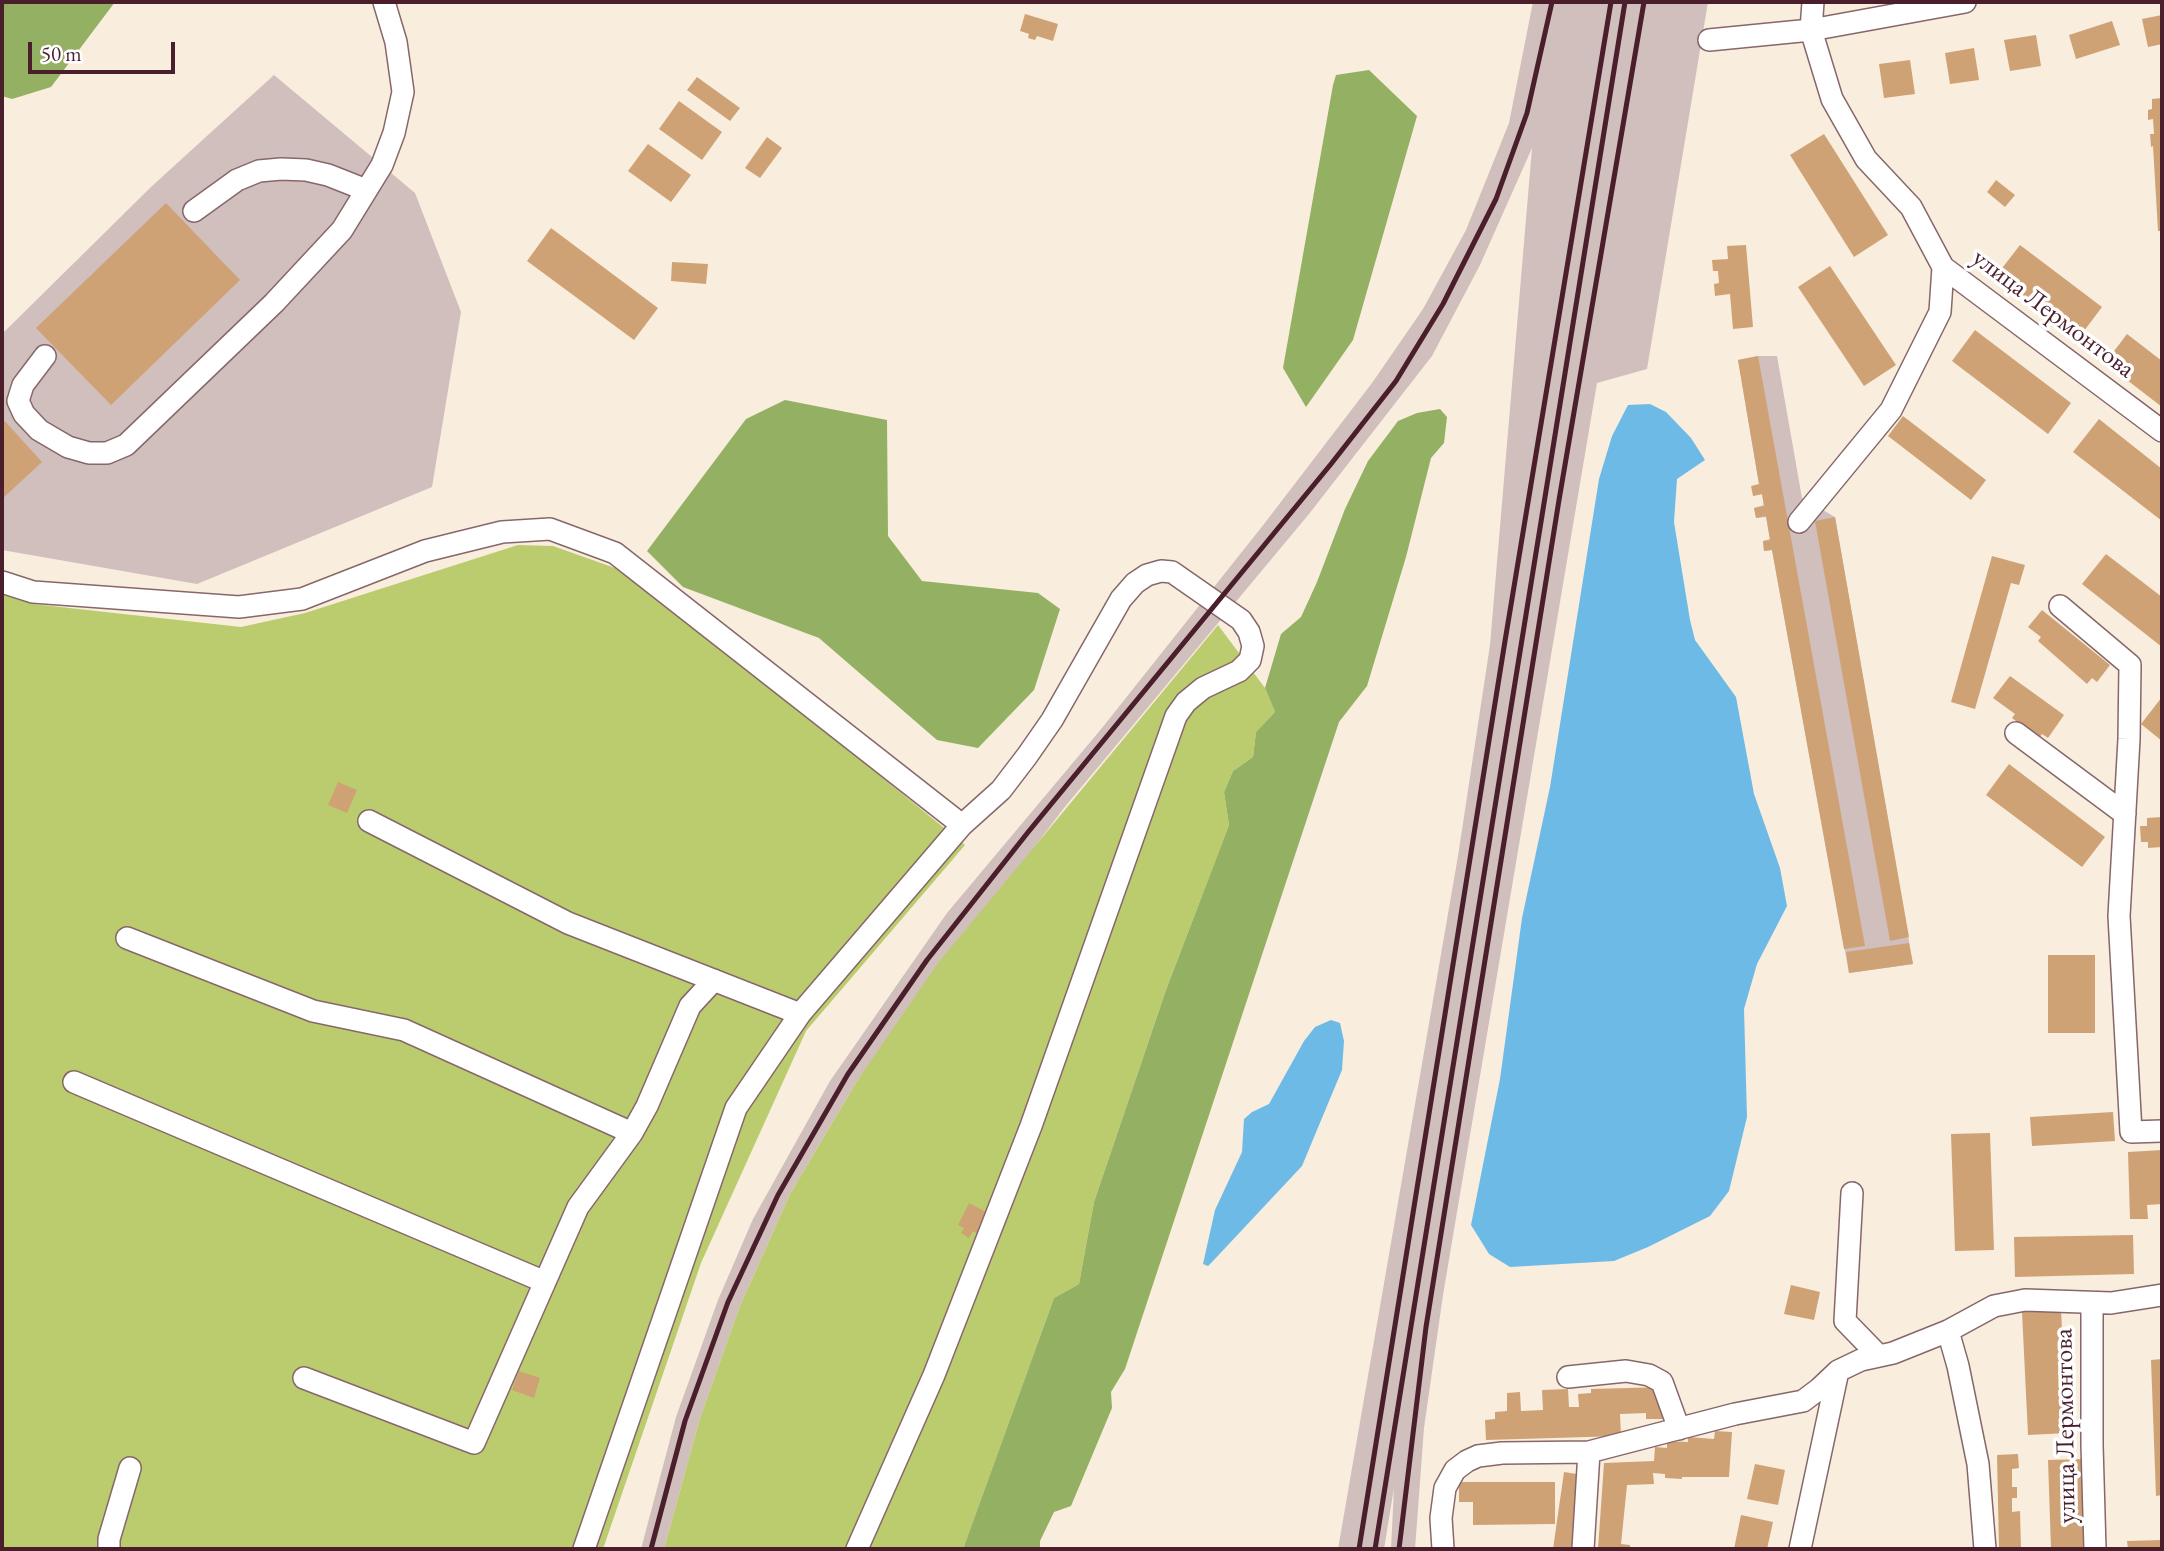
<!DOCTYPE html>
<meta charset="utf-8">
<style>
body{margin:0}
#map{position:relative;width:2164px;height:1551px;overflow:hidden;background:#f9eddd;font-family:"EB Garamond",serif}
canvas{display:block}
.frame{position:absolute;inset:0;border:4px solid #4a1f2b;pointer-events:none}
.scale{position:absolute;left:28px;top:42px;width:147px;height:32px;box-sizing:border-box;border:4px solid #4a1f2b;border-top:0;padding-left:9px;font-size:21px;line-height:24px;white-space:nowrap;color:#4a1f2b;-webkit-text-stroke:5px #fff;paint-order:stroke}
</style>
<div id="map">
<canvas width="2164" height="1551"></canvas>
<div class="frame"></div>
<div class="scale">50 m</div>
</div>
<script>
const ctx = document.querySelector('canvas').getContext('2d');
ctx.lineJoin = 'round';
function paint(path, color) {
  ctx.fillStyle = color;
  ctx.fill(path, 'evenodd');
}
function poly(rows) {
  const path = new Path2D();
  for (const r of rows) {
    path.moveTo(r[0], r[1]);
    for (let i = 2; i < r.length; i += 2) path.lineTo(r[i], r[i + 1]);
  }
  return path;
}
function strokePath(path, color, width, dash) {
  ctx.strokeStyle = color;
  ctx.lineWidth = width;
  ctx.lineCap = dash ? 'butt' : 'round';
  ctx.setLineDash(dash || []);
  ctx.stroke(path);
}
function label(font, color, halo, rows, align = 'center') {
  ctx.font = font + ' "EB Garamond",serif';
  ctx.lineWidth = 7;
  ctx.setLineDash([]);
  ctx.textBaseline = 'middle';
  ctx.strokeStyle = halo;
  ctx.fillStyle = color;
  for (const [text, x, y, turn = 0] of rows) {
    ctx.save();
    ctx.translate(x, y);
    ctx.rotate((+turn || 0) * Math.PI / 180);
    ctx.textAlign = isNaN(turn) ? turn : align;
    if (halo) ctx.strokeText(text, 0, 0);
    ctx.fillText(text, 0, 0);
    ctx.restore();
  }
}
paint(poly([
 [1533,2,1708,2,1647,369,1597,383,1443,1295,1424,1428,1415,1549,1391,1549,1394,1488,1384,1549,1338,1549,1458,856,1490,645,1532,148,1480,265,1432,356,1309,514,1064,808,857,1081,790,1194,740,1306,700,1418,664,1549,641,1549,676,1417,718,1300,753,1219,830,1081,947,913,1102,728,1264,524,1372,383,1423,309,1466,230,1509,123],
 [274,75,415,193,461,312,432,487,197,584,2,550,2,334,152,186],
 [1758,356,1777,356,1802,498,1835,517,1913,964,1849,973,1772,550,1764,551,1763,541,1770,539,1766,517,1756,518,1754,508,1764,505,1762,494,1753,496,1759,484,1738,360]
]), '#d1bfbd');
paint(poly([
 [518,545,553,546,615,568,742,663,965,845,806,1031,701,1263,603,1549,2,1549,2,594,33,604,241,627,305,613],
 [1218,625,1265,688,1275,712,1256,732,1253,757,1233,771,1224,792,1229,825,1166,990,1094,1202,1079,1284,1054,1298,963,1549,664,1549,700,1418,740,1306,790,1194,857,1081,938,963]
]), '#bbcc6f');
paint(poly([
 [2,2,115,2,51,87,12,99,2,96],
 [1369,70,1417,116,1353,340,1306,407,1283,368,1333,85,1336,75],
 [785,400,887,420,888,536,922,581,1038,593,1060,609,1034,690,978,748,937,740,819,638,683,587,647,551,746,419],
 [1440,409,1447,417,1444,443,1431,458,1406,557,1367,686,1339,722,1125,1369,1111,1392,1112,1408,1071,1506,1054,1512,1040,1541,1040,1549,963,1549,1054,1298,1079,1284,1094,1202,1166,990,1229,825,1224,792,1233,771,1253,757,1256,732,1275,712,1265,688,1281,634,1301,617,1317,582,1345,509,1368,461,1398,421,1417,413]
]), '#94b062');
paint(poly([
 [1650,404,1666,412,1691,438,1705,460,1677,479,1674,522,1690,620,1695,640,1736,697,1754,794,1780,868,1787,906,1757,964,1744,1009,1747,1117,1729,1191,1710,1216,1648,1247,1614,1261,1510,1267,1489,1254,1471,1225,1500,1079,1522,918,1550,787,1599,479,1612,436,1628,405],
 [1331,1020,1340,1023,1344,1041,1342,1070,1302,1166,1213,1261,1208,1266,1203,1264,1215,1210,1242,1152,1244,1119,1252,1112,1269,1104,1304,1041,1315,1027]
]), '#6ebae7');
paint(poly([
 [1025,14,1058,24,1053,41,1037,36,1035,40,1028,38,1029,34,1020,31],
 [2162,15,2162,44,2148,47,2142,19],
 [2112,21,2120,45,2076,59,2069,35],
 [2036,35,2041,66,2010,71,2004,40],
 [1974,48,1979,80,1950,84,1945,53],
 [1910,60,1915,94,1884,98,1879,64],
 [697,77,740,108,730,121,687,90],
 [2162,98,2162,231,2158,231,2153,146,2151,147,2150,134,2154,134,2153,119,2148,120,2148,110,2152,109,2152,99],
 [679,101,722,132,702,160,659,129],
 [1824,134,1888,235,1854,257,1790,155],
 [767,137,782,148,760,178,745,168],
 [648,144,691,175,671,202,628,171],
 [1996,180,2015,195,2005,207,1987,192],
 [166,203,240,280,111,405,36,328],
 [551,228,658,308,634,340,527,261],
 [1746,245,1753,327,1733,329,1730,294,1715,296,1714,284,1719,283,1718,271,1713,271,1712,260,1728,259,1727,246],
 [2020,245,2102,307,2078,339,1996,276],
 [672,262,708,264,706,284,671,281],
 [1830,266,1896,365,1864,386,1798,287],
 [1975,330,2071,403,2048,434,1952,361],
 [2127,334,2162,361,2162,407,2105,363],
 [1758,356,1865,946,1844,949,1772,550,1764,551,1763,541,1770,540,1766,516,1756,518,1754,508,1764,506,1762,494,1753,496,1751,486,1759,484,1738,360],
 [1903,416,1986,480,1971,500,1888,436],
 [2,418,42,462,2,499],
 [2099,419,2162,469,2162,521,2073,452],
 [1835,517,1909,937,1890,941,1815,521],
 [2106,554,2162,597,2162,647,2082,584],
 [1992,556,2025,565,2019,585,2011,583,1975,709,1951,702],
 [2042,610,2110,665,2097,682,2092,678,2087,684,2038,641,2041,637,2028,627],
 [2010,676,2064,715,2048,738,2042,734,2039,738,2012,718,2015,714,1993,698],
 [2162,697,2162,741,2141,724],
 [2009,764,2105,837,2082,867,1986,795],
 [338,782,357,790,347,813,328,805],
 [2162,817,2162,847,2148,848,2148,842,2141,842,2140,826,2147,826,2147,818],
 [1909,943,1913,964,1849,973,1846,952],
 [2048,955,2095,955,2095,1033,2048,1033],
 [2113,1112,2115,1141,2032,1146,2030,1117],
 [1990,1133,1994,1250,1955,1251,1951,1134],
 [2162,1150,2162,1204,2147,1205,2148,1219,2130,1219,2128,1152],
 [969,1203,986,1212,980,1225,983,1226,978,1234,973,1231,969,1238,961,1233,964,1228,958,1225],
 [2133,1235,2134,1274,2015,1277,2014,1237],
 [1791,1285,1820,1292,1814,1320,1784,1314],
 [2061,1310,2067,1433,2028,1435,2022,1312],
 [2162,1359,2162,1495,2156,1496,2151,1360],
 [519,1371,540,1378,534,1398,512,1390],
 [1663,1387,1664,1419,1646,1419,1646,1413,1620,1414,1621,1436,1486,1440,1485,1420,1495,1419,1495,1412,1507,1411,1507,1393,1520,1392,1521,1411,1543,1410,1542,1390,1568,1389,1569,1407,1579,1407,1578,1394,1591,1393,1591,1389],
 [1715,1431,1732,1432,1729,1477,1682,1477,1682,1479,1665,1478,1665,1474,1653,1473,1654,1484,1627,1485,1621,1544,1630,1545,1630,1549,1598,1549,1604,1463,1654,1461,1655,1447,1667,1448,1667,1441,1688,1442,1688,1437,1714,1439],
 [2018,1454,2019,1468,2012,1469,2012,1487,2017,1487,2017,1498,2012,1498,2012,1512,2020,1511,2021,1549,1999,1549,1997,1455],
 [2083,1459,2086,1549,2051,1549,2048,1460],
 [1755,1464,1785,1470,1778,1505,1747,1499],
 [1564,1472,1583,1475,1573,1549,1553,1549],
 [1459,1482,1555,1482,1555,1524,1473,1525,1473,1502,1459,1502],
 [1741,1515,1773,1522,1767,1549,1734,1549],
 [2162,1540,2162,1549,2128,1549,2127,1541]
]), '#cfa275');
const minor = poly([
 [1709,40,1811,30,1965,2],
 [194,211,237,180,259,171,281,169,306,170,328,175,366,190],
 [1943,267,2162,431],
 [45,356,23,385,18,401,24,414,39,430,68,447,89,453,107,453,126,445,274,303,342,230,382,165,394,133,403,92,396,42,384,2],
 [1799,522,1891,410,1940,312,1943,267,1911,207,1866,159,1832,99,1811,30,1813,2],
 [2,582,33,592,239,607,302,599,425,551,502,532,550,529,615,553,962,825],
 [2060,606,2130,665,2129,739,2119,916,2131,1132,2162,1131],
 [2016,733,2125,814],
 [369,821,568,923,800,1014],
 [127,938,313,1011,404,1030,632,1133,647,1106,690,1006,714,980],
 [74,1082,545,1282],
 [1852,1193,1845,1321,1879,1356],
 [2092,1303,2092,1445,2095,1549],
 [1948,1331,1958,1366,1978,1464,1985,1549],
 [1568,1377,1626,1371,1649,1375,1662,1382,1679,1429],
 [304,1378,474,1443,578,1207,632,1133],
 [109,1549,109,1539,130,1468],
 [584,1549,736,1108,800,1014,962,825,1001,790,1027,756,1052,720,1121,599,1135,583,1147,575,1161,571,1172,572,1241,620,1249,632,1253,646,1250,660,1239,671,1203,688,1186,702,1176,716,1031,1126,934,1375,857,1549],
 [1443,1549,1441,1518,1445,1488,1455,1470,1467,1461,1478,1456,1502,1453,1589,1452,1735,1414,1803,1401,1819,1389,1838,1371,1861,1360,1893,1353,1948,1331,1994,1306,2025,1300,2111,1303,2162,1295],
 [1583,1549,1589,1452],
 [1800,1549,1838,1371]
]);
strokePath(minor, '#876769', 24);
strokePath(minor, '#fff', 21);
strokePath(poly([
 [651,1549,685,1421,728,1302,778,1195,848,1074,927,960,1029,831,1331,464,1396,381,1443,304,1496,199,1527,113,1552,2],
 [1359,1549,1505,641,1611,2],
 [1375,1549,1625,2],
 [1399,1549,1426,1327,1559,500,1644,2]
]), '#4a1f2b', 5);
label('26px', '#4a1f2b', '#fff', [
 ["улица Лермонтова",2053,314,37],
 ["улица Лермонтова",2066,1426,-91]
]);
</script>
